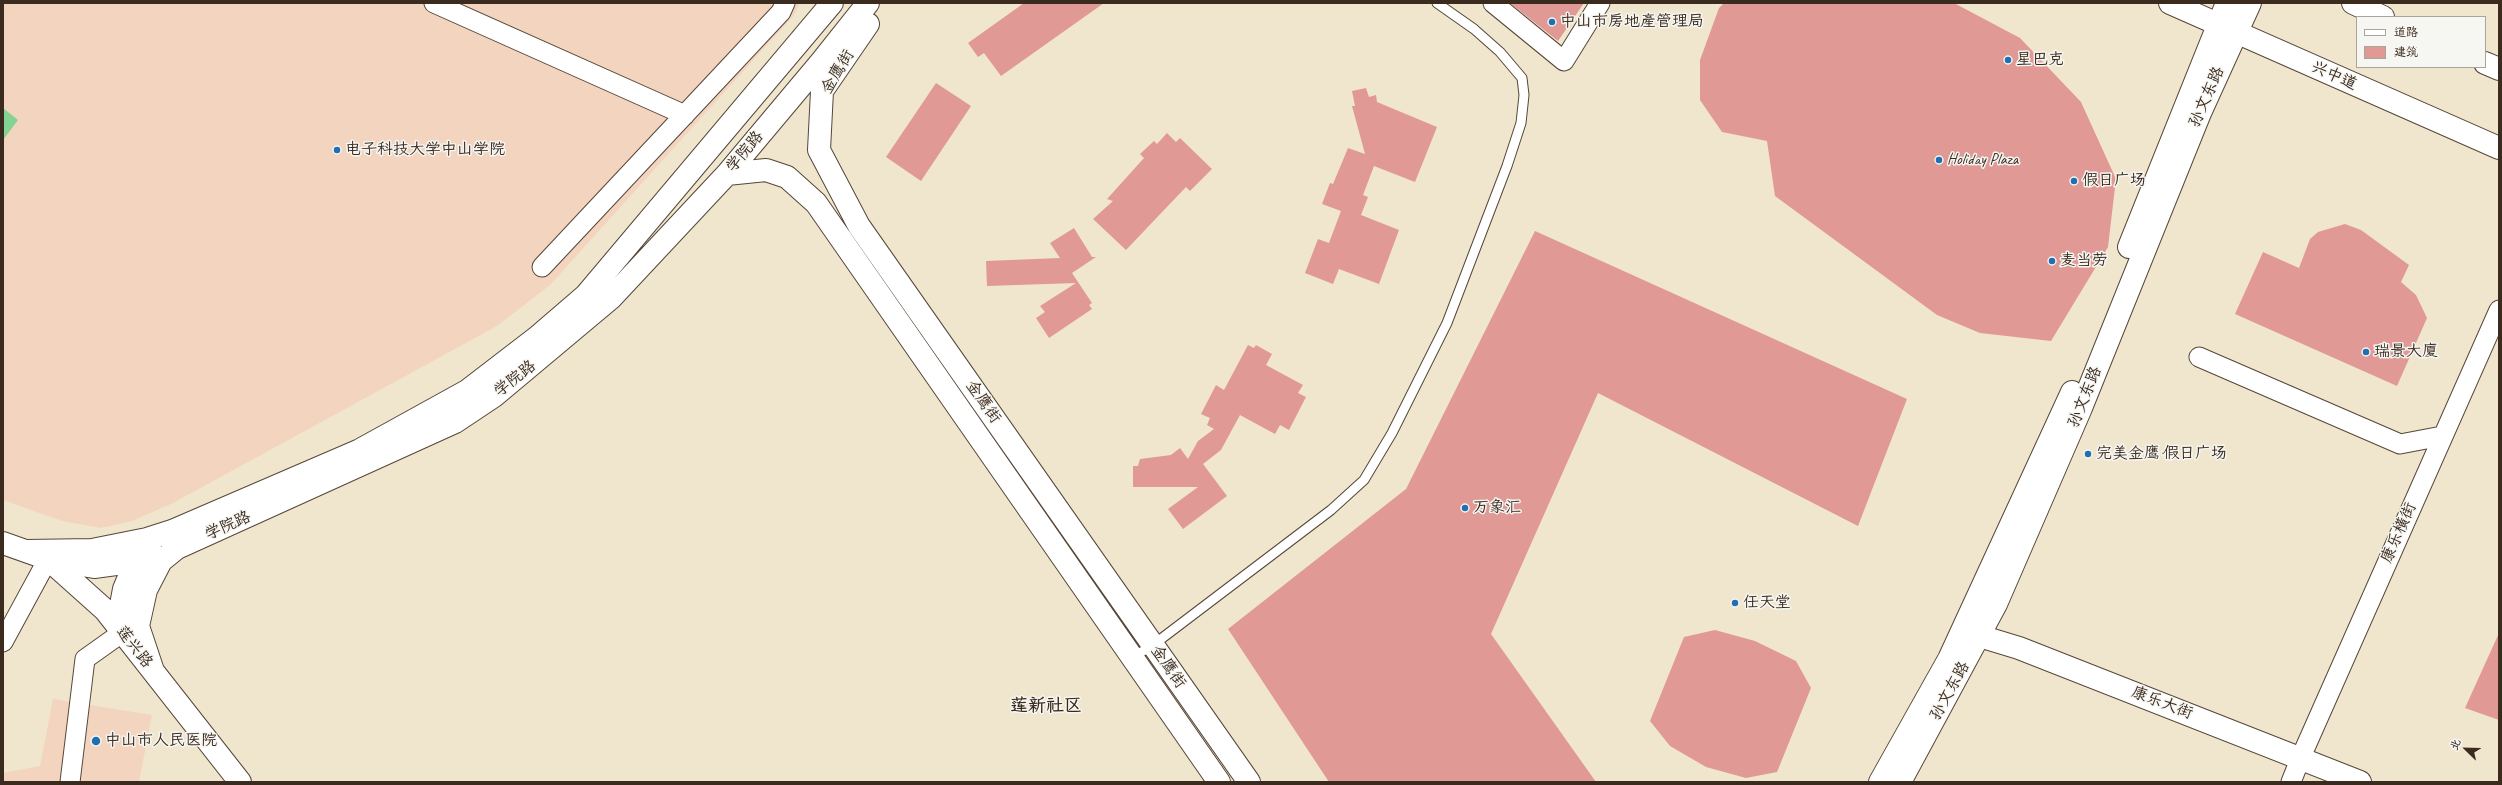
<!DOCTYPE html>
<meta charset="utf-8">
<style>
body{margin:0}
#map{position:relative;width:2502px;height:785px;overflow:hidden;background:#f0e6ce;font-family:Caveat,"LXGW WenKai TC",sans-serif}
canvas{display:block}
.frame{position:absolute;inset:0;border:4px solid #3b2a1e;pointer-events:none}
.legend{position:absolute;left:2356px;top:16px;width:130px;height:52px;box-sizing:border-box;background:#f6f6f2;border:1px solid #aba49d;margin:0;padding:5px 7px;list-style:none;font-size:12px;color:#3b2a1e}
.legend li{display:flex;align-items:center;gap:8px;height:20px}
.legend b{width:20px;border:1px solid #aba49d}
.north{position:absolute;left:2446px;top:729px;width:40px;height:40px;-webkit-text-stroke:3px #f6f6f2;paint-order:stroke;rotate:293deg;font-size:11px;font-weight:700;line-height:16px;text-align:center;color:#3b2a1e}
.north::after{content:'';display:block;margin:auto;width:14px;height:18px;background:#3b2a1e;clip-path:polygon(50% 0,100% 100%,50% 72%,0 100%)}
</style>
<div id="map">
<canvas width="2502" height="785"></canvas>
<div class="frame"></div>
<ul class="legend">
<li><b style="height:5px;background:#fff"></b>道路</li>
<li><b style="height:11px;background:#e09994"></b>建筑</li>
</ul>
<div class="north">北</div>
</div>
<script>
const ctx = document.querySelector('canvas').getContext('2d');
ctx.lineJoin = 'round';
function paint(path, color) {
  ctx.fillStyle = color;
  ctx.fill(path, 'evenodd');
}
function poly(rows) {
  const path = new Path2D();
  for (const r of rows) {
    path.moveTo(r[0], r[1]);
    for (let i = 2; i < r.length; i += 2) path.lineTo(r[i], r[i + 1]);
  }
  return path;
}
function strokePath(path, color, width, dash) {
  ctx.strokeStyle = color;
  ctx.lineWidth = width;
  ctx.lineCap = dash ? 'butt' : 'round';
  ctx.setLineDash(dash || []);
  ctx.stroke(path);
}
function label(font, color, halo, rows, align = 'center') {
  ctx.font = font + ' Caveat,"LXGW WenKai TC",sans-serif';
  ctx.lineWidth = 3;
  ctx.setLineDash([]);
  ctx.textBaseline = 'middle';
  ctx.strokeStyle = halo;
  ctx.fillStyle = color;
  for (const [text, x, y, turn = 0] of rows) {
    ctx.save();
    ctx.translate(x, y);
    ctx.rotate((+turn || 0) * Math.PI / 180);
    ctx.textAlign = isNaN(turn) ? turn : align;
    if (halo) ctx.strokeText(text, 0, 0);
    ctx.fillText(text, 0, 0);
    ctx.restore();
  }
}
paint(poly([
 [3,3,800,3,794,15,550,285,497,326,173,503,132,521,101,528,62,521,3,500],
 [53,699,152,715,139,782,3,782,3,773,40,766]
]), '#f3d4bf');
paint(poly([
 [3,108,18,120,3,140]
]), '#83d392');
paint(poly([
 [1024,3,1104,3,1001,76,984,53,978,57,968,43],
 [1510,3,1584,3,1558,41],
 [1724,3,1954,3,2020,38,2081,102,2116,179,2108,247,2051,341,1980,333,1937,315,1775,196,1767,141,1722,132,1700,100,1700,60,1719,8],
 [936,83,971,106,921,181,886,157],
 [1366,88,1369,97,1376,95,1377,102,1437,127,1415,182,1374,166,1363,195,1368,197,1361,215,1399,230,1379,284,1339,269,1333,284,1305,273,1318,239,1329,243,1341,211,1322,204,1330,183,1333,184,1348,148,1365,154,1352,106,1355,106,1352,91],
 [1167,133,1176,142,1180,138,1212,169,1190,191,1186,187,1126,250,1093,219,1113,201,1107,199,1144,158,1140,154,1154,141,1157,144],
 [2345,224,2361,230,2409,265,2401,282,2416,295,2427,318,2397,386,2235,314,2263,252,2299,268,2310,239,2318,232],
 [1074,228,1092,257,1096,257,1072,273,1092,303,1089,305,1092,309,1049,338,1036,318,1045,312,1040,306,1076,283,987,286,986,261,1060,258,1050,243],
 [1535,231,1907,399,1858,526,1598,393,1491,634,1596,782,1329,782,1228,629,1406,489],
 [1248,345,1254,348,1256,345,1272,354,1266,365,1303,385,1298,393,1306,397,1289,430,1280,425,1275,434,1240,415,1221,450,1203,464,1227,496,1183,529,1168,509,1198,487,1133,487,1133,466,1138,466,1140,459,1171,455,1180,448,1188,459,1198,441,1214,429,1207,425,1210,418,1201,414,1216,385,1224,390],
 [1715,630,1755,641,1796,661,1811,688,1777,772,1746,778,1706,767,1670,746,1650,721,1684,637],
 [2499,633,2499,720,2465,708]
]), '#e09994');
const lane = poly([
 [1133,657,1153,645,1331,510,1364,480,1392,433,1447,323,1507,166,1521,123,1524,95,1522,78,1500,52,1474,29,1437,3]
]);
const street = poly([
 [434,3,685,115],
 [1493,3,1564,61,1600,3],
 [542,267,781,12,785,3],
 [2199,357,2400,444,2442,436],
 [3,642,48,559],
 [70,782,85,659,123,632],
 [2291,782,2301,757,2499,310]
]);
const secondary = poly([
 [868,24,822,91,819,150,859,226,1249,782],
 [727,174,766,170,787,177,816,203,1219,782],
 [3,543,48,559,105,610,240,782],
 [26,551,92,550,147,539,172,531,360,450,467,391,536,338,586,295,832,3],
 [57,561,94,567,116,564,152,553],
 [1963,631,2019,648,2360,782],
 [123,632,121,605,124,589,132,570,147,551],
 [153,671,138,626,146,590,161,561,177,548,455,422,494,396,611,298,727,174,821,62,868,3]
]);
const primary = poly([
 [2170,3,2499,148],
 [2353,3,2383,17],
 [2485,63,2499,69],
 [2129,247,2227,3],
 [1880,782,1949,659,2072,392],
 [1900,782,1996,604,2081,408,2200,113,2250,3]
]);
strokePath(lane, '#564638', 11);
strokePath(street, '#564638', 21);
strokePath(secondary, '#564638', 24);
strokePath(primary, '#564638', 24);
strokePath(lane, '#fff', 9);
strokePath(street, '#fff', 19);
strokePath(secondary, '#fff', 22);
strokePath(primary, '#fff', 22);
for (const [x, y, r, color] of [
 [1552,22,4,"#1f6fb2"],
 [2008,60,4,"#1f6fb2"],
 [337,150,4,"#1f6fb2"],
 [1939,160,4,"#1f6fb2"],
 [2074,181,4,"#1f6fb2"],
 [2052,261,4,"#1f6fb2"],
 [2366,352,4,"#1f6fb2"],
 [2088,454,4,"#1f6fb2"],
 [1465,508,4,"#1f6fb2"],
 [1735,603,4,"#1f6fb2"],
 [96,741,5,"#1f6fb2"]
]) {
  const dot = new Path2D();
  dot.arc(x, y, r, 0, 2 * Math.PI);
  ctx.fillStyle = color;
  ctx.fill(dot);
  strokePath(dot, '#f6f6f2', 1.5);
}
label('16px', '#3b2a1e', '#f6f6f2', [
 ["中山市房地產管理局",1560,22],
 ["星巴克",2016,60],
 ["电子科技大学中山学院",345,150],
 ["Holiday Plaza",1947,160],
 ["假日广场",2082,181],
 ["麦当劳",2060,261],
 ["瑞景大廈",2374,352],
 ["完美金鹰·假日广场",2096,454],
 ["万象汇",1473,508],
 ["任天堂",1743,603],
 ["中山市人民医院",105,741]
], 'left');
label('16px', '#3b2a1e', '#f6f6f2', [
 ["金鹰街",838,72,-59],
 ["兴中道",2334,76,24],
 ["孙文东路",2207,97,-66],
 ["学院路",745,152,-50],
 ["学院路",515,379,-38],
 ["孙文东路",2085,397,-68],
 ["金鹰街",983,402,55],
 ["学院路",228,526,-24],
 ["康乐横街",2399,533,-66],
 ["莲兴路",134,647,52],
 ["金鹰街",1168,667,55],
 ["孙文东路",1950,691,-61],
 ["康乐大街",2162,703,21]
]);
label('bold 18px', '#3b2a1e', '#f6f6f2', [
 ["莲新社区",1046,706]
]);
</script>
